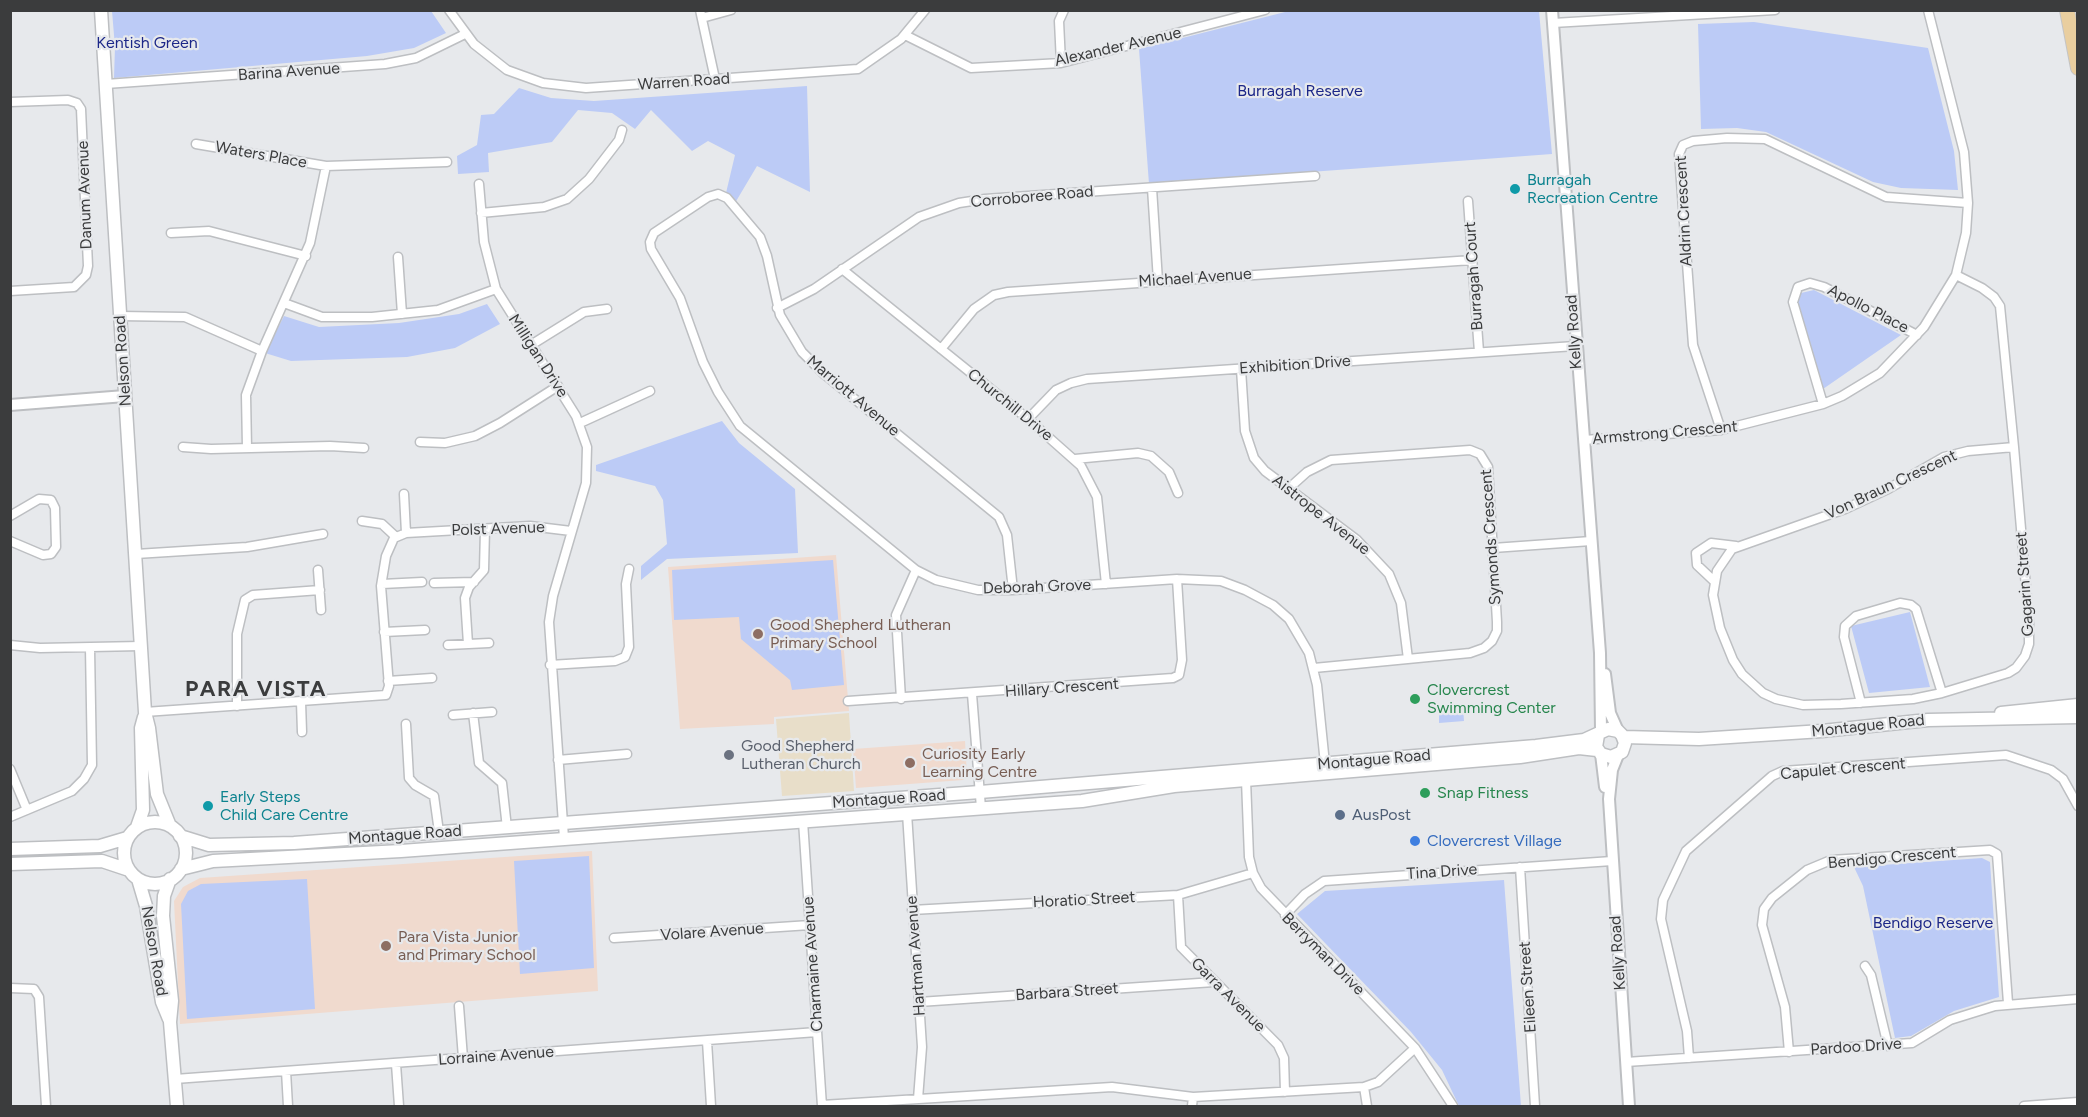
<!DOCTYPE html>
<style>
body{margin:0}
#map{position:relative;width:2088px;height:1117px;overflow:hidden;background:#e7e9ec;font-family:Figtree,sans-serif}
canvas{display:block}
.frame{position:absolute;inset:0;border:12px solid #3b3c3d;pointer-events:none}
</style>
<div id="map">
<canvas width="2088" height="1117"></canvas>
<div class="frame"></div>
</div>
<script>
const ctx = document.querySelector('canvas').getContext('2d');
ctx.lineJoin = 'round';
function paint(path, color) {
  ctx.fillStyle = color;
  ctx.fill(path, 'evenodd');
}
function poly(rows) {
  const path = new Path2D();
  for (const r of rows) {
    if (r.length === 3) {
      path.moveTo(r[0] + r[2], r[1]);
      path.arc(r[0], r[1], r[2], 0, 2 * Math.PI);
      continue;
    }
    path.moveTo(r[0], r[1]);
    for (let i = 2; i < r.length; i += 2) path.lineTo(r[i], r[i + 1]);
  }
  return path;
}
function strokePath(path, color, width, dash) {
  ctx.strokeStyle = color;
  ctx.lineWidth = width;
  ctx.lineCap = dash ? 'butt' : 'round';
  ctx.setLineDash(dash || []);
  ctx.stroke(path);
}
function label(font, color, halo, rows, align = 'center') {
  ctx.font = font + ' Figtree,sans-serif';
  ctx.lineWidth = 4.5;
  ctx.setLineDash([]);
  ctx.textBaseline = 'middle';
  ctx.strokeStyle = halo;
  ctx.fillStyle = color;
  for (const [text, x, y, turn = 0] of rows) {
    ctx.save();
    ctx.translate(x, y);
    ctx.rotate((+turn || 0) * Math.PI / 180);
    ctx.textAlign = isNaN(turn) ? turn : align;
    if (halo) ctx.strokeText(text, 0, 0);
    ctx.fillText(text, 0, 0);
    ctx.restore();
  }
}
paint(poly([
 [849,713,854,791,782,796,776,719]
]), '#e8dec9');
paint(poly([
 [836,555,849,711,774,717,774,724,680,729,668,567],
 [965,741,967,776,963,780,856,788,853,749],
 [592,851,598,991,180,1024,174,901,183,887,200,878]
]), '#f0dace');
paint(poly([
 [112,11,431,11,446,33,414,48,367,56,114,78,115,47],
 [1289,11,1539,11,1552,154,1149,184,1139,49],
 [1754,22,1928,48,1954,151,1958,190,1901,188,1873,182,1766,132,1737,128,1701,129,1698,24],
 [807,86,810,192,757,166,735,203,726,193,735,155,708,141,692,151,651,110,635,129,612,113,578,110,552,142,488,153,489,172,458,174,457,156,477,145,481,115,494,114,519,88,551,98,594,101],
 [1814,290,1901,335,1823,389,1797,304,1801,293],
 [487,304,500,324,455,348,407,357,291,361,265,353,284,316,319,327,399,323,459,314],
 [722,421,739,443,795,489,798,553,667,559,641,580,641,566,667,544,663,500,655,486,596,471,596,465],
 [833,560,844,685,792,690,790,680,741,639,739,617,674,620,672,570],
 [1910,612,1930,687,1869,693,1851,626],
 [1463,707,1464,721,1439,723,1439,709],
 [589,856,594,968,520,974,514,861],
 [1982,858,1990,862,1999,997,1954,1011,1911,1036,1895,1038,1863,886,1854,867],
 [307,879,315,1009,187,1019,181,904,188,891,201,884],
 [1504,880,1521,1106,1459,1106,1442,1070,1411,1032,1297,914,1325,891]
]), '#bccbf6');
const minor = poly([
 [449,10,474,44,507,70,543,83,586,88,858,69,901,39,925,10],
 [700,10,715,79],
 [702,18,731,10],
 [1553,23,1775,10],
 [905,35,971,68,1061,63,1265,10],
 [1061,63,1059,21,1064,10],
 [106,84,385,64,416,58,465,34],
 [10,102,68,100,77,103,81,109,88,266,86,275,74,287,10,291],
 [196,144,326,166,447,162],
 [479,184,484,242,496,289,576,416,587,447,586,483,553,596,549,622,564,838],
 [1152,188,1158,281],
 [1468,201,1479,352],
 [481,213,544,207,567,199,589,179,619,140,622,130],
 [171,233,209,231,306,256],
 [398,257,402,314],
 [842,269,1028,419,1081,466,1097,497,1106,584],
 [1956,275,1982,288,1994,297,2000,306,2006,367,2014,447,2029,622,2029,644,2025,656,2016,668,2008,673,1942,693,1913,699,1841,704,1803,705,1776,699,1763,693,1742,674,1733,660,1720,628,1713,595,1717,571,1732,549,1845,509,1888,489,1944,457,1968,451,2014,447],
 [284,303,322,317,372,317,438,310,496,289],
 [777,308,814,289,919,217,959,203,985,199,1315,176],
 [120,316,185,317,262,351,310,243,326,166],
 [531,345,584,312,607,309],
 [941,349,974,309,994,295,1008,292,1472,260],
 [1241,369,1245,431,1254,458,1265,471,1357,540,1389,574,1401,603,1408,659],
 [1823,404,1793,302,1798,287,1810,283,1824,287,1917,335],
 [1028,419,1056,390,1071,383,1087,379,1575,346],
 [580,423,650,391],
 [1721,430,1693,345,1679,154,1683,145,1693,141,1727,138,1765,139,1886,197,1968,203],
 [1584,440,1721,430,1823,404,1842,396,1880,373,1924,327,1956,275,1966,233,1968,203,1964,152,1928,10],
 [420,442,445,443,475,436,500,423,558,386],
 [183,447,211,449,330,446,364,448],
 [247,448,246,395,262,351],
 [1075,459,1138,453,1151,456,1169,472,1178,493],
 [1288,489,1307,472,1331,460,1470,450,1480,454,1488,467,1497,622,1497,631,1492,641,1484,648,1470,653,1314,668],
 [404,494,406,533],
 [10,516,39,499,51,500,55,508,56,547,51,554,43,555,10,541],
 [362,521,382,524,396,537],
 [1493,548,1591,541],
 [136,554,247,547,323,534],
 [318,570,321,610],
 [1714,581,1697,565,1696,553,1711,543,1736,546],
 [434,583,474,582],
 [382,584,422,582],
 [1013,590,1007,535,999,517,824,374,802,352,780,315,767,256,760,237,727,198,718,194,708,197,654,233,650,242,651,249,680,298,703,362,718,392,740,426,916,570,936,580,978,590,1013,590,1177,579,1221,581,1245,590,1273,605,1289,619,1309,653,1317,685,1325,764],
 [384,632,425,630],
 [468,644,465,598,469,587,484,570,485,529],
 [10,645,40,648,141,646],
 [448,645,489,643],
 [550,665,615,661,625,657,629,647,626,584,629,569],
 [388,681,432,678],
 [972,694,981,808],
 [901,699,896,615,916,570],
 [848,701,1173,678,1179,675,1182,660,1177,579],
 [301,702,302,732],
 [1861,703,1844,637,1845,626,1856,616,1900,603,1911,605,1916,609,1942,693],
 [237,706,237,634,245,600,253,595,320,590],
 [145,712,386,695,389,686,381,586,386,556,394,538,406,533,530,526,571,531],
 [473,713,479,763,502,783,507,828],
 [453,715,492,712],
 [406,724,409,778,415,785,434,796,439,832],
 [558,760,627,754],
 [10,769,27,810],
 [1246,780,1249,857,1253,873,1261,888,1415,1048,1453,1106],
 [907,813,922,1047,918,1099],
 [10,817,72,791,84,779,92,765,90,648],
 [803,821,822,1106],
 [1520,867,1535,1106],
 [1178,895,1181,947,1278,1045,1284,1058,1285,1092],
 [912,910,1178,895,1253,873],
 [1285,915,1305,894,1324,881,1612,861],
 [614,938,810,925],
 [1865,966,1871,975,1888,1046],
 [10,988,34,989,39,997,46,1106],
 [919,1002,1214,982],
 [459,1006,463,1058],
 [707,1041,711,1106],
 [1789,1052,1785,1007,1762,925,1764,909,1772,898,1807,870,1831,860,1990,850,1997,854,2008,1003],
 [1689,1058,1687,1031,1661,919,1663,900,1686,851,1772,776,1783,771,2006,755,2051,770,2063,779,2078,806],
 [1626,1062,1912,1043,1950,1020,1995,1006,2078,999],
 [396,1064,399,1106],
 [286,1071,288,1106],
 [175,1079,817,1032],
 [1364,1087,1367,1106],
 [822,1105,1112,1087,1193,1097,1364,1087,1378,1082,1415,1048],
 [1192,1106,1193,1097],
 [2024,1106,2078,1102]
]);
const tertiary = poly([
 [1552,10,1600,653,1601,731],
 [10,405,125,396],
 [1605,674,1610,713,1618,731],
 [1601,754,1605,787],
 [1618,755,1612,770,1609,799,1629,1106]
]);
const secondary = poly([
 [101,10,145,712,149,728,157,794,170,826],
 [2001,713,2078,705],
 [1624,737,1699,739,1822,731,1928,720,2078,717],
 [155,853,31],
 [137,827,143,810,141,728,144,717],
 [180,836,209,845,294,843,980,792,1536,746,1584,740,1608,729,1618,731,1622,735,1625,743,1622,752,1611,757,1601,754,1596,747,1598,735],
 [10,849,100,846,127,838],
 [10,864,102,861,129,870],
 [181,869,213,861,401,851,1082,801,1174,786,1520,757,1579,748,1597,750],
 [138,879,146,906,162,1002,169,1019],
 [170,879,164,896,163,916,172,1001,170,1022,177,1106]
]);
const primary = poly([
 [2067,10,2078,68]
]);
strokePath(minor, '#bdbfc2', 11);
strokePath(tertiary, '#bdbfc2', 14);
strokePath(secondary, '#bdbfc2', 15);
strokePath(primary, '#c4c4c5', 16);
strokePath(minor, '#fff', 8);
strokePath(tertiary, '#fff', 10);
strokePath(secondary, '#fff', 12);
strokePath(primary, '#e9ce9f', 14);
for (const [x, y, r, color] of [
 [1515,189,6,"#0f9aa8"],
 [758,634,6,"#8d6e63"],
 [1415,699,6,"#2e9e5b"],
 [729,755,6,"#6b7280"],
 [910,763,6,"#8d6e63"],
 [1425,793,6,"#2e9e5b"],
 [208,806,6,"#0f9aa8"],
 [1340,815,6,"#5c6f8a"],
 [1415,841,6,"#3f7fe0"],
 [386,946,6,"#8d6e63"]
]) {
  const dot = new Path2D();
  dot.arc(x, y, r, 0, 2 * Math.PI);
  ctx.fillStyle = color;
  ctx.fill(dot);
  strokePath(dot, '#e7e9ec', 2);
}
label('16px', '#1c2788', '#e7e9ec', [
 ["Kentish Green",147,43],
 ["Burragah Reserve",1300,91],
 ["Bendigo Reserve",1933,923]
]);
label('16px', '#3b3c3d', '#e7e9ec', [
 ["Alexander Avenue",1118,47,-13],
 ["Barina Avenue",289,72,-4],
 ["Warren Road",684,82,-4],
 ["Waters Place",261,155,10],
 ["Danum Avenue",85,195,-92],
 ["Corroboree Road",1032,197,-5],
 ["Aldrin Crescent",1684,211,-93],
 ["Burragah Court",1474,276,-94],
 ["Michael Avenue",1195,278,-4],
 ["Apollo Place",1868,309,27],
 ["Kelly Road",1574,332,-94],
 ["Milligan Drive",538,356,57],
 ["Nelson Road",123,361,-94],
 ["Exhibition Drive",1295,365,-4],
 ["Marriott Avenue",853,396,40],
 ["Churchill Drive",1010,405,39],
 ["Armstrong Crescent",1665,433,-5],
 ["Von Braun Crescent",1891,485,-25],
 ["Aistrope Avenue",1321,515,38],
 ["Polst Avenue",498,529,-2],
 ["Symonds Crescent",1491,537,-94],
 ["Gagarin Street",2025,584,-94],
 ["Deborah Grove",1037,587,-2],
 ["Hillary Crescent",1062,688,-4],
 ["Montague Road",1868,726,-6],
 ["Montague Road",1374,760,-5],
 ["Capulet Crescent",1843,769,-5],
 ["Montague Road",889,799,-4],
 ["Montague Road",405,835,-4],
 ["Bendigo Crescent",1892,858,-5],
 ["Tina Drive",1442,872,-4],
 ["Horatio Street",1084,900,-3],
 ["Volare Avenue",712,932,-4],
 ["Nelson Road",154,951,80],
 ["Kelly Road",1618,953,-94],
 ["Berryman Drive",1323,954,45],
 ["Hartman Avenue",916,956,-94],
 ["Charmaine Avenue",813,964,-94],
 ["Eileen Street",1528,987,-94],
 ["Barbara Street",1067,992,-4],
 ["Garra Avenue",1228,995,45],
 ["Pardoo Drive",1856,1047,-4],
 ["Lorraine Avenue",496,1056,-4]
]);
label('16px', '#0d838f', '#e7e9ec', [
 ["Burragah",1527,180],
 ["Recreation Centre",1527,198],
 ["Early Steps",220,797],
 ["Child Care Centre",220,815]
], 'left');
label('16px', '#785e54', '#e7e9ec', [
 ["Good Shepherd Lutheran",770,625],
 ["Primary School",770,643],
 ["Curiosity Early",922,754],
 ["Learning Centre",922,772],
 ["Para Vista Junior",398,937],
 ["and Primary School",398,955]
], 'left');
label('16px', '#27864d', '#e7e9ec', [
 ["Clovercrest",1427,690],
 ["Swimming Center",1427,708],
 ["Snap Fitness",1437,793]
], 'left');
label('16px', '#5b616d', '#e7e9ec', [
 ["Good Shepherd",741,746],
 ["Lutheran Church",741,764]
], 'left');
label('16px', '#4e5e75', '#e7e9ec', [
 ["AusPost",1352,815]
], 'left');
label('16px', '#366cbe', '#e7e9ec', [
 ["Clovercrest Village",1427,841]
], 'left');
ctx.letterSpacing = '1.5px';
label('bold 22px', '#3b3c3d', '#e7e9ec', [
 ["PARA VISTA",256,690]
]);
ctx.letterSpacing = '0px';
</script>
